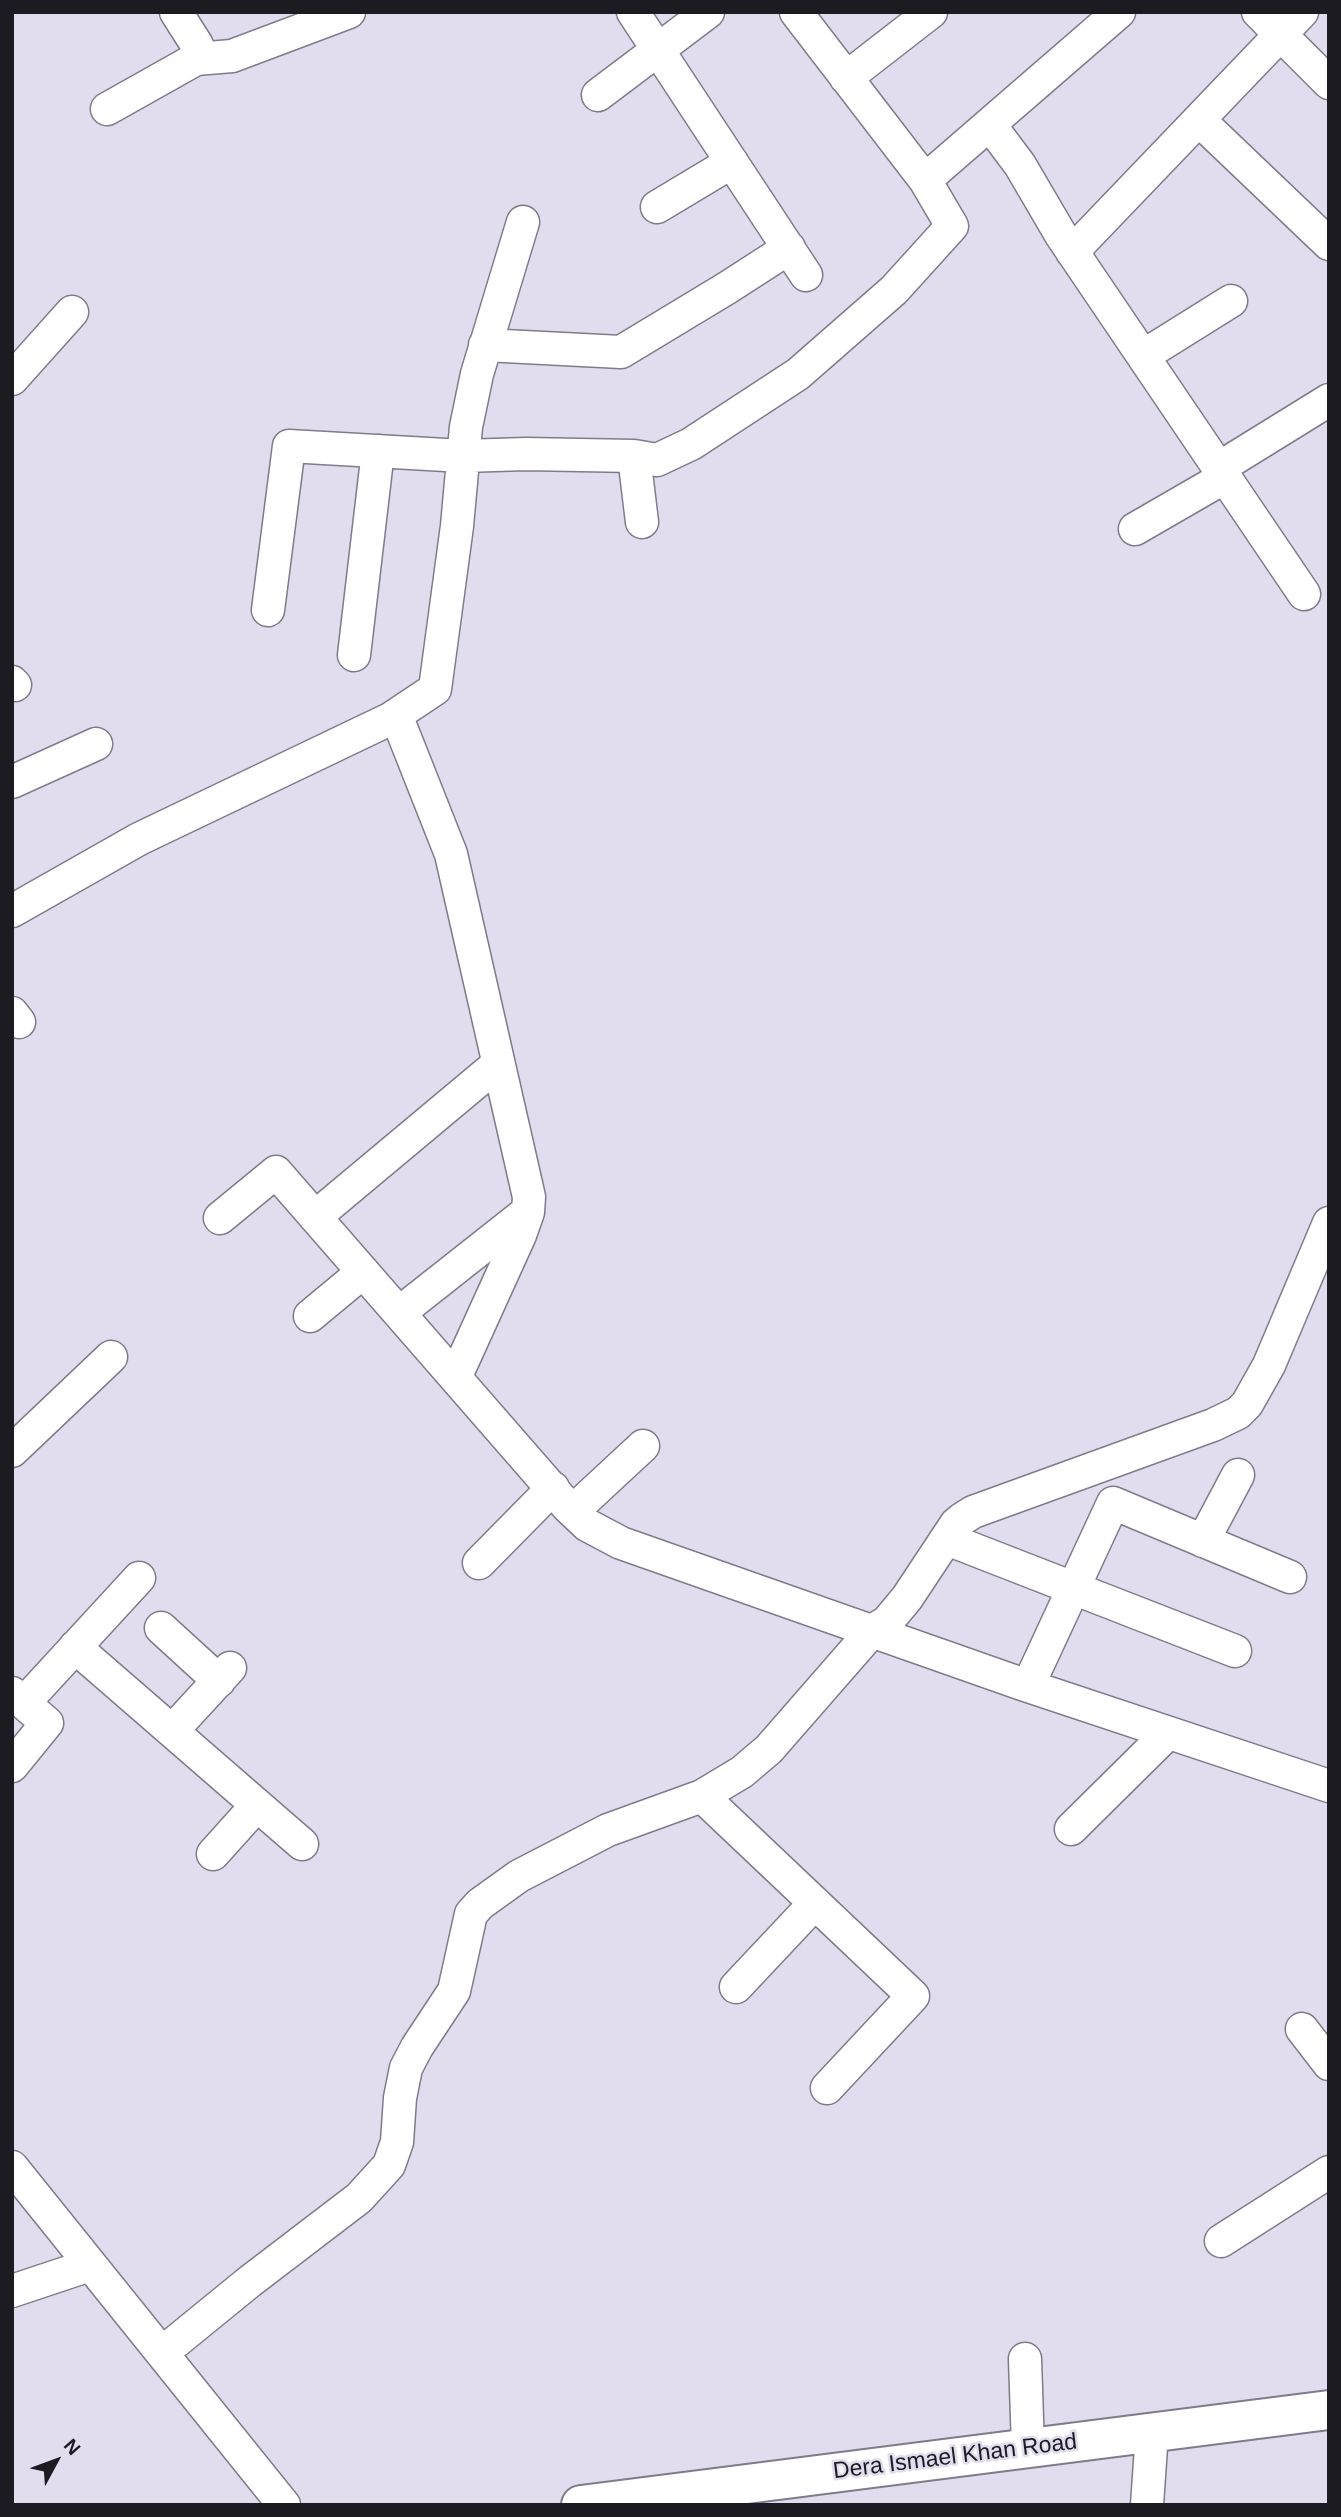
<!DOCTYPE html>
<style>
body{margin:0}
#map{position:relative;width:1341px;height:2517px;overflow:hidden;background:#e1ddee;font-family:Arial,sans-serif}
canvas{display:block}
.frame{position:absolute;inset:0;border:14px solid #1c1b21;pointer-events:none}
.north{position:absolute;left:21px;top:2426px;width:70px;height:70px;-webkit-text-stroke:5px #e1ddee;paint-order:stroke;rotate:49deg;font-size:19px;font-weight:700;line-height:28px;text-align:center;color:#1c1b21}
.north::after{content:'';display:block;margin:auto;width:24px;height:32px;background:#1c1b21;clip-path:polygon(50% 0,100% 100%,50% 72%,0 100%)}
</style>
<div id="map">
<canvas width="1341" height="2517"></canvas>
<div class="frame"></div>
<div class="north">N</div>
</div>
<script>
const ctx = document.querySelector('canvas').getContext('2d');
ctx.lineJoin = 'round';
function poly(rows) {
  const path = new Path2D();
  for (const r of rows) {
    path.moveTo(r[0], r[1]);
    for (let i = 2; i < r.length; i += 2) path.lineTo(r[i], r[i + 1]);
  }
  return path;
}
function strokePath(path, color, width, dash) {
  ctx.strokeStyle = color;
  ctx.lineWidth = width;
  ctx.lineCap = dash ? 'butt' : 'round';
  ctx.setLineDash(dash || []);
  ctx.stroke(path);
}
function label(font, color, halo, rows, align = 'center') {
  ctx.font = font + ' Arial,sans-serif';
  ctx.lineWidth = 5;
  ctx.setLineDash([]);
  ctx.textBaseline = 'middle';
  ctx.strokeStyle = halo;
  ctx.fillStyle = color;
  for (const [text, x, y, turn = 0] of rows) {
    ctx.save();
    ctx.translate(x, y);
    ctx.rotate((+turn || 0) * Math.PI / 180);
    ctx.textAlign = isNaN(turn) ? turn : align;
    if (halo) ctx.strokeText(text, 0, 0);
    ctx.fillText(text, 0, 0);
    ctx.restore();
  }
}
const minor = poly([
 [633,12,806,275],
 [1258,12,1329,83],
 [196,59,232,56,349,12],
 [846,78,931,12],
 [598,95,708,12],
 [107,109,196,59,197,45,176,12],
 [1199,120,1329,244],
 [990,125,1020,165,1061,235,1304,594],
 [925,180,1119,12],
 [657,207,732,162],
 [1072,252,1302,12],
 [485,345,621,352,727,288,789,248],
 [1143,356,1231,301],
 [12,379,72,312],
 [634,456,642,522],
 [1219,468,1329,400],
 [1135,529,1225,477],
 [268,610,289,446,463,456,526,454,634,456,657,460,691,444,798,374,894,290,952,226,925,180,796,12],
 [354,655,378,451],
 [12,682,15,685],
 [396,715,451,854,529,1197,528,1212,520,1235,456,1376],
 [12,782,96,744],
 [12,911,139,839,390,719,435,689,457,526,466,427,477,374,523,222],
 [12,1013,19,1022],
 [315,1217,498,1064],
 [220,1218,276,1172,568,1507,587,1525,621,1543,1022,1684,1329,1786],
 [399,1313,527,1212],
 [310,1316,363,1272],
 [12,1451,111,1357],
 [573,1511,643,1446],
 [947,1539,1235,1651],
 [1203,1541,1238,1475],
 [479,1563,553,1488],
 [161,1628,219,1681],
 [75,1647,302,1844],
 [1028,1686,1113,1503,1290,1577],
 [12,1693,47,1723,12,1766],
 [24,1703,139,1578],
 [172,1731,230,1668],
 [702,1796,913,1996,827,2088],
 [1071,1829,1168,1733],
 [213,1854,257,1805],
 [736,1987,815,1903],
 [1302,2029,1329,2064],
 [12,2167,284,2505],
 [1221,2241,1329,2172],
 [12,2291,90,2265],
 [162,2353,249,2282,359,2198,389,2165,397,2142,400,2098,406,2068,417,2047,454,1991,471,1914,480,1904,519,1876,608,1830,702,1796,742,1772,769,1749,872,1631,887,1622,907,1598,956,1524,962,1519,973,1512,1213,1425,1238,1413,1247,1404,1269,1365,1329,1223],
 [1025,2359,1028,2448],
 [1147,2505,1152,2432]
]);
const highway = poly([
 [581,2505,1329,2410]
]);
strokePath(minor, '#7f7b8b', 35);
strokePath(highway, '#7f7b8b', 42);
strokePath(minor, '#fff', 32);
strokePath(highway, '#fff', 38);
label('23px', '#1c1b21', '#e1ddee', [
 ["Dera Ismael Khan Road",955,2457,-7]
]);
</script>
